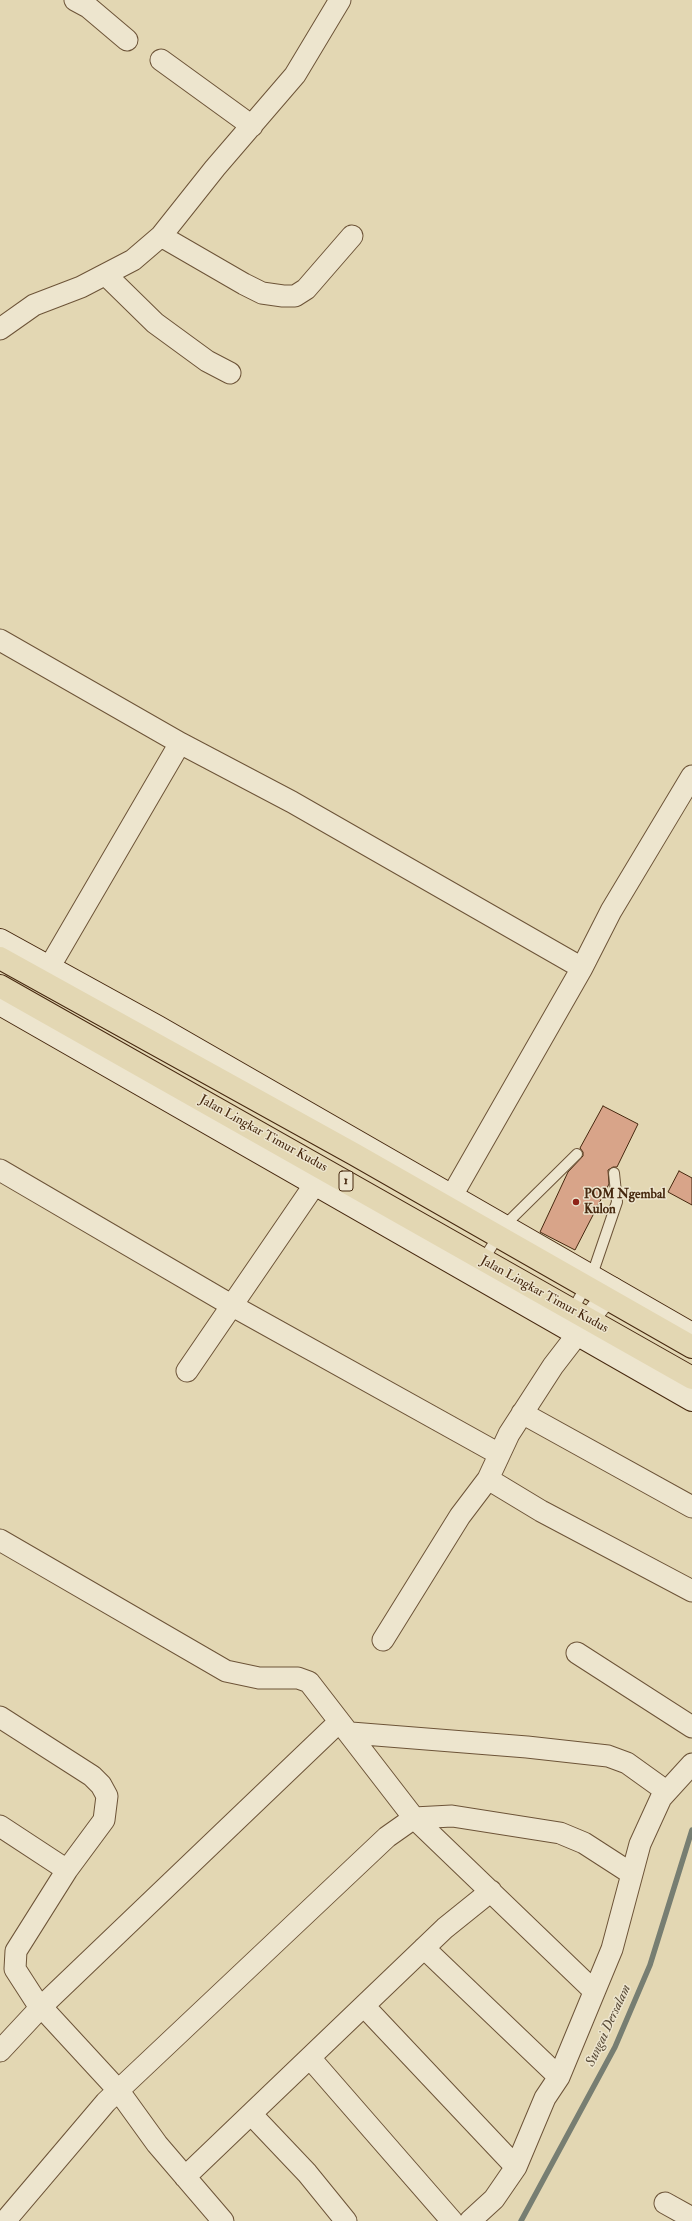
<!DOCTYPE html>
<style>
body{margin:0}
canvas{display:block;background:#e3d7b3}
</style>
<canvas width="692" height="2221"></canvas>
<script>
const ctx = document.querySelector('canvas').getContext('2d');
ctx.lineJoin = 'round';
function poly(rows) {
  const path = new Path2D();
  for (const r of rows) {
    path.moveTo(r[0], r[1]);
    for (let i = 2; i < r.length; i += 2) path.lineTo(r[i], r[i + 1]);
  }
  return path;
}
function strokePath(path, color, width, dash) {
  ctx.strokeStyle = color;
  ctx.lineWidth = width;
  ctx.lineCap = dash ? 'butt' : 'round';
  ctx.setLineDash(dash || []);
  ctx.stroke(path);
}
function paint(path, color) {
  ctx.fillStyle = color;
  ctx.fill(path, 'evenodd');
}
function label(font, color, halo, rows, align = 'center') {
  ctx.font = font + ' "IM FELL Double Pica",serif';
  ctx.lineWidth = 3;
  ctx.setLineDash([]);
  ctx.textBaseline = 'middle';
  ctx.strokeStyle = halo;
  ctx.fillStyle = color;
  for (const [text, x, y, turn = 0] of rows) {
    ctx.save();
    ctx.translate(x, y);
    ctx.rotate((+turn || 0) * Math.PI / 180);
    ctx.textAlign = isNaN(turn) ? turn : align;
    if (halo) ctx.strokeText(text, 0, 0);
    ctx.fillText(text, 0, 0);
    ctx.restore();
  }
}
strokePath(poly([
 [521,2221,615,2047,650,1965,692,1830]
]), '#777e72', 5.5);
const building = poly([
 [603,1106,638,1124,617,1167,613,1167,608,1170,609,1184,575,1250,540,1232,568,1172,583,1156,583,1152,580,1148,603,1106],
 [679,1171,692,1178,692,1205,668,1192,679,1171]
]);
paint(building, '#d8a489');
strokePath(building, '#46280f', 1);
const lane = poly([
 [482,1262,505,1225,577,1154],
 [572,1311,592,1275,617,1202,614,1173]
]);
const street = poly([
 [75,0,88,7,127,40],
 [161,60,252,126],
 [161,236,244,284,262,293,283,296,295,296,306,289,352,236],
 [106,275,155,323,207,361,230,373],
 [0,329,34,305,81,287,133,260,161,236,215,168,295,75,340,0],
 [0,640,180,743,50,966],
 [180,743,292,802,582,968,446,1206],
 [582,968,611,911,692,776],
 [0,1170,231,1305,499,1454],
 [613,1288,553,1366,509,1434,488,1479,541,1511,692,1591],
 [187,1371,315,1184],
 [522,1413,692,1507],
 [0,1540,226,1671,259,1678,298,1678,309,1682,414,1818,594,1991],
 [383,1640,460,1516,488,1479],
 [577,1653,692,1727],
 [0,1717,92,1776,101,1785,107,1796,104,1820,67,1870,16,1951,15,1969,35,2000,118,2090,157,2144,223,2221],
 [351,1733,527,1747,608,1756,627,1763,666,1791],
 [0,1826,67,1870],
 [424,1948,559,2077],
 [364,2006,516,2167],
 [0,2051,41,2007,339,1722],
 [310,2058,452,2221],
 [251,2114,307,2173,346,2221],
 [185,2177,445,1928,491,1891],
 [665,2203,692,2218],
 [5,2221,106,2102,387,1837,414,1818,452,1816,560,1833,584,1843,632,1874],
 [470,2221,494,2199,516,2167,545,2098,559,2077,612,1949,640,1844,661,1798,692,1764]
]);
const secondary = poly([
 [0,940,158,1027,692,1334],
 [0,1004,692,1400]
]);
const highway = poly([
 [0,958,354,1154,692,1347],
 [0,986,692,1378]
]);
strokePath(lane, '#6d5438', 12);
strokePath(street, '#6d5438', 23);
strokePath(secondary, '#46280f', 24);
strokePath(highway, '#46280f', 24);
strokePath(lane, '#ede5ce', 10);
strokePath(street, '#ede5ce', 21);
strokePath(secondary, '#ede5ce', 22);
strokePath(highway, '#e3d7b3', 22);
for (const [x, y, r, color] of [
 [576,1202,4,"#8f2418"]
]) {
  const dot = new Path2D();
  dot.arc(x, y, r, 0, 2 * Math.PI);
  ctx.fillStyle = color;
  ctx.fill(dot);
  strokePath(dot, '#ede5ce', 1.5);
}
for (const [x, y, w] of [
 [346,1181,14]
]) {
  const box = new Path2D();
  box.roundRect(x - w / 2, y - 10, w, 20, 3);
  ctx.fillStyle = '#ede5ce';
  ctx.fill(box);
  strokePath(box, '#46280f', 1);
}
label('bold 12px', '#46280f', null, [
 ["1",346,1181]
]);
label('13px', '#46280f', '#ede5ce', [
 ["Jalan Lingkar Timur Kudus",263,1134,29],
 ["Jalan Lingkar Timur Kudus",544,1295,29]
]);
label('bold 13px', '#46280f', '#ede5ce', [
 ["POM Ngembal",584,1195],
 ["Kulon",584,1210]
], 'left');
label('italic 14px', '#5a4c38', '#ede5ce', [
 ["Sungai Dersalam",609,2026,-65]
]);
</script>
